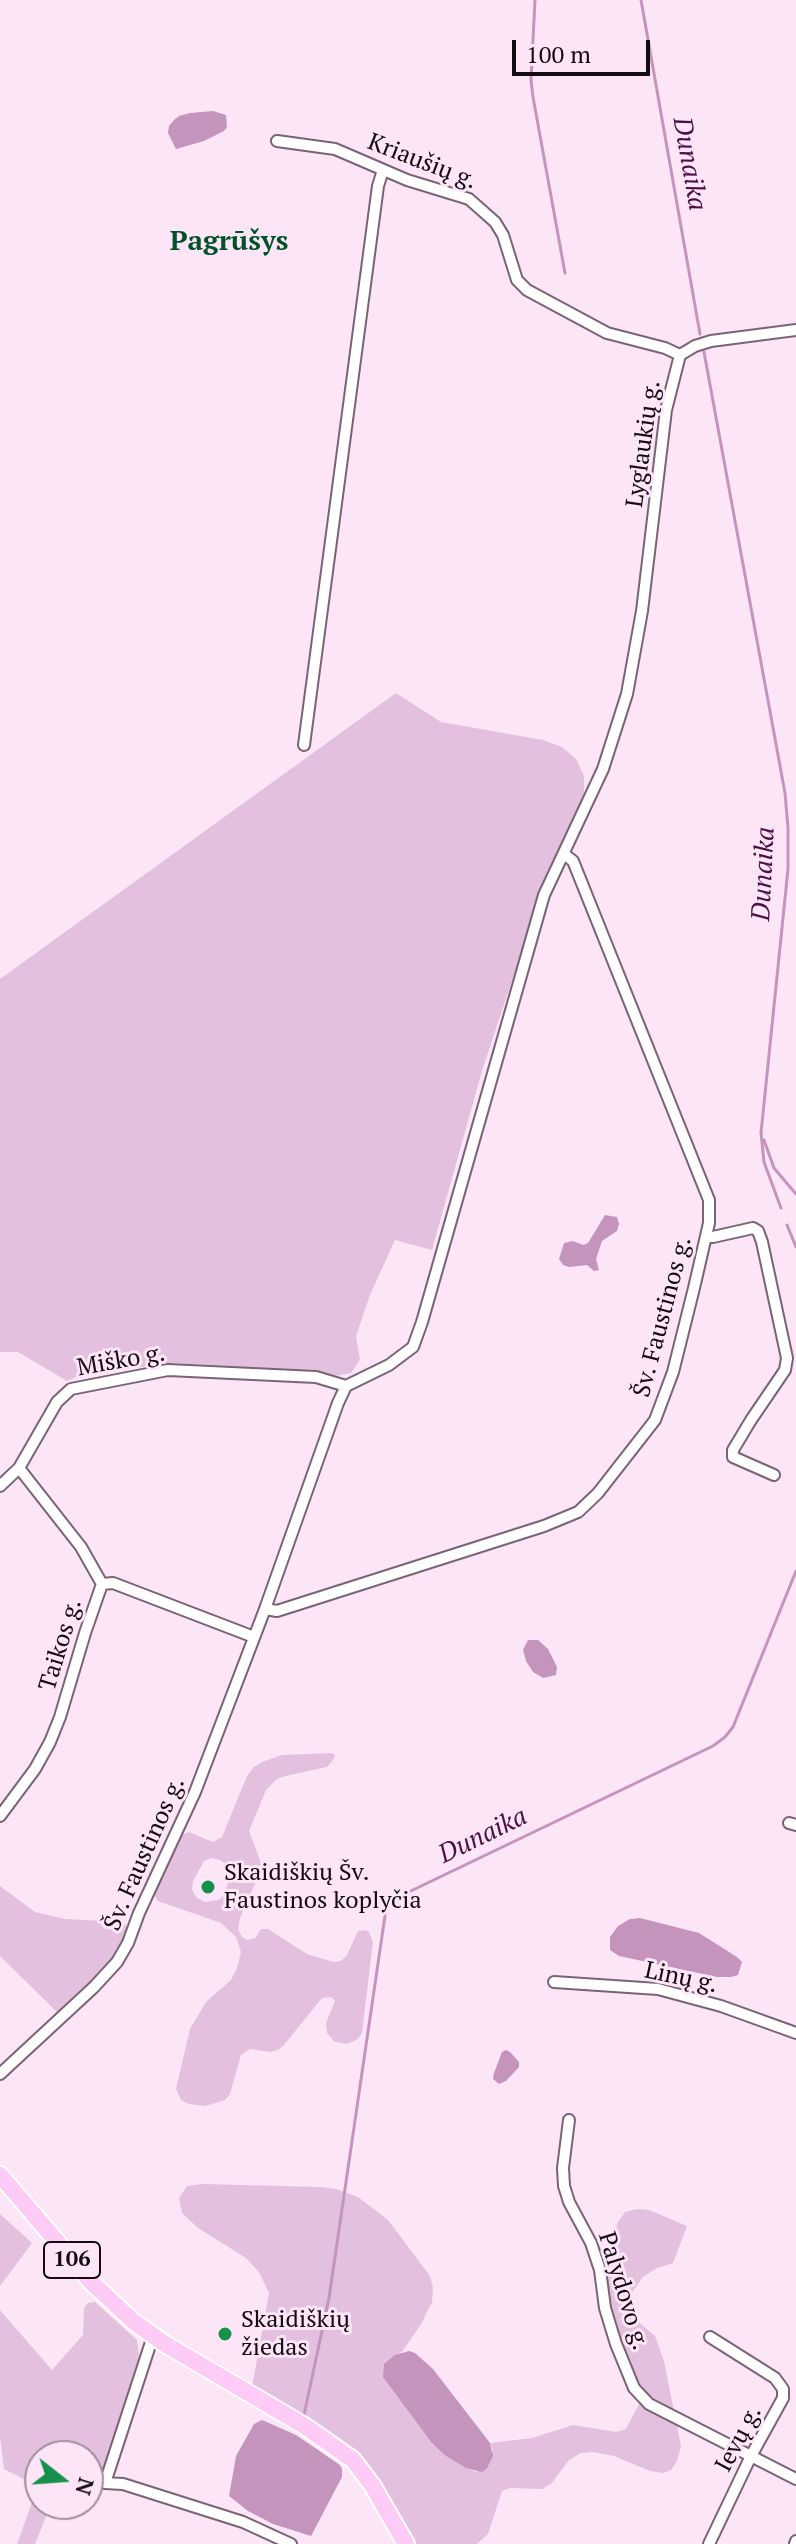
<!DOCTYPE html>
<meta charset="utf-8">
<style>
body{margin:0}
#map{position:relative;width:796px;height:2544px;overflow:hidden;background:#fde5f8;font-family:"PT Serif",serif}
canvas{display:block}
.north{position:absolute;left:24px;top:2440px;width:80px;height:80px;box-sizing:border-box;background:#fde5f8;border:2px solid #a08e9c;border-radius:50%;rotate:107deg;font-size:22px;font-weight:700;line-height:32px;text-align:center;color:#140c12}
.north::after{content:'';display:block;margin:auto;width:28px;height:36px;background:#16904b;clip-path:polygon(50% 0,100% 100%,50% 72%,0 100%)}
.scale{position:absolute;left:512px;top:40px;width:138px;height:36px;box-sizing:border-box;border:4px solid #140c12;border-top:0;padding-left:10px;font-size:24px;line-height:28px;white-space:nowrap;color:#140c12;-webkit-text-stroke:6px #fde5f8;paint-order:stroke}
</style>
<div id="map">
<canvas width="796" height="2544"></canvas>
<div class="north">N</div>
<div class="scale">100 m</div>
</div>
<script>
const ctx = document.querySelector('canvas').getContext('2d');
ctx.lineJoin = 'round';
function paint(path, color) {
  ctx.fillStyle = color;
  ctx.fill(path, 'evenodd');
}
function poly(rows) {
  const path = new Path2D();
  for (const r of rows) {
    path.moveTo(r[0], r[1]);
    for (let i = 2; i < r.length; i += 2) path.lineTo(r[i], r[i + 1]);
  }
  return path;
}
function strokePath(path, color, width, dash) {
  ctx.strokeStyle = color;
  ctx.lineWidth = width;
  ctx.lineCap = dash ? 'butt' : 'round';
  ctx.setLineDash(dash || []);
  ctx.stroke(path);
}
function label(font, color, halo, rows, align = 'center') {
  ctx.font = font + ' "PT Serif",serif';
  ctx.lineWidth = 6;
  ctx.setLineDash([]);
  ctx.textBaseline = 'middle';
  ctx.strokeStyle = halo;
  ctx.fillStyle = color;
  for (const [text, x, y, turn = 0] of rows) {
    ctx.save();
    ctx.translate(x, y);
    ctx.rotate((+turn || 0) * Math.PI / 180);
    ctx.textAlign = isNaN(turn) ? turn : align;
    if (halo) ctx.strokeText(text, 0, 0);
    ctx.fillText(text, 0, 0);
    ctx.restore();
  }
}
paint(poly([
 [396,693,441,722,543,740,562,747,576,759,584,776,584,796,575,826,548,872,482,1071,432,1250,395,1240,370,1295,356,1336,360,1360,351,1373,334,1376,300,1370,173,1363,127,1369,97,1368,67,1381,18,1352,0,1352,0,979],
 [331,1753,335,1755,334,1759,327,1767,285,1776,277,1779,266,1790,249,1831,261,1863,260,1872,240,1918,238,1929,242,1937,248,1940,255,1938,261,1929,268,1929,307,1954,334,1962,341,1961,347,1955,358,1931,365,1930,369,1932,373,1942,362,2033,358,2039,347,2044,335,2042,327,2033,326,2023,335,2001,331,1997,322,1998,284,2045,278,2050,270,2052,250,2049,241,2055,230,2094,225,2100,205,2106,189,2104,181,2100,176,2089,190,2029,206,2002,231,1980,237,1968,241,1952,236,1937,221,1923,158,1901,154,1895,180,1836,189,1832,213,1842,222,1837,247,1776,254,1767,262,1762,282,1755],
 [212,1858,220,1860,226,1864,230,1877,224,1895,219,1900,205,1902,197,1898,192,1890,193,1881,204,1861],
 [0,1886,35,1912,66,1919,123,1922,128,1929,117,1951,105,1967,59,2014,0,1956],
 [203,2184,321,2187,336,2189,358,2197,388,2220,430,2276,433,2288,432,2302,421,2324,402,2352,395,2355,446,2456,476,2472,493,2450,490,2443,532,2438,573,2425,616,2432,626,2429,640,2402,640,2390,629,2369,610,2308,605,2275,610,2246,618,2222,625,2212,637,2209,649,2210,687,2226,673,2263,657,2268,643,2277,628,2298,629,2314,655,2336,664,2361,681,2446,677,2461,671,2470,663,2473,650,2471,614,2456,593,2452,581,2453,569,2460,551,2484,542,2489,510,2488,502,2491,488,2534,477,2544,413,2544,391,2501,373,2474,252,2387,269,2293,259,2272,246,2258,198,2228,182,2213,179,2198,187,2186],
 [0,2214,32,2243,0,2286],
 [95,2302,137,2340,139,2356,102,2473,97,2480,88,2483,88,2456,40,2456,40,2504,51,2504,35,2544,17,2544,38,2486,4,2469,0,2437,0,2310,52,2370,83,2335,84,2308,88,2303]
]), '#e3c0dd');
paint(poly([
 [213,111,226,115,227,127,224,131,204,141,176,149,168,133,169,126,174,120,179,116,190,113],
 [605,1215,617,1217,619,1224,617,1231,602,1241,596,1259,599,1270,594,1271,587,1265,569,1267,563,1265,559,1259,564,1243,573,1241,583,1245,588,1243],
 [528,1640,538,1640,548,1649,557,1667,556,1675,543,1678,533,1672,526,1661,523,1650],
 [640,1918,699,1933,737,1957,742,1962,738,1975,731,1977,717,1977,619,1956,610,1950,610,1937,618,1926,630,1919],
 [506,2050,510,2052,519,2062,519,2067,506,2081,499,2084,493,2079,494,2073,502,2052],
 [409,2351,415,2353,433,2369,490,2443,493,2456,487,2468,482,2472,466,2468,446,2456,432,2443,383,2377,384,2364,395,2355],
 [262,2420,296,2435,340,2465,342,2469,342,2477,311,2536,273,2524,248,2511,229,2496,236,2456,254,2424]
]), '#c494bd');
strokePath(poly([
 [535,0,531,80,533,97,565,273],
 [641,0,700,334],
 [704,352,785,793,788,828,788,869,761,1133,764,1162,781,1208],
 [764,1140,774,1168,796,1194],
 [787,1225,796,1247],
 [304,2415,329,2298,386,1909,392,1900,713,1746,725,1737,733,1727,796,1571]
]), '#c494bd', 3);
const minor = poly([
 [277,141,335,149,407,180,469,199,495,222,503,235,517,280,527,290,607,333,665,348,680,355],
 [304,745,378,186,383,170],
 [706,1237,713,1237,753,1228,758,1231,762,1242,787,1358,785,1370,751,1420,733,1450,733,1457,774,1475],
 [19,1468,81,1547,102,1584],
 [0,1486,19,1468,57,1402,71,1389,168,1370,316,1377,346,1386],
 [265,1609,277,1611,544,1526,578,1512,598,1493,655,1420,673,1372,694,1288,709,1223,709,1200,573,861,564,854],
 [0,1816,35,1769,50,1742,60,1717,85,1633,102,1584,113,1583,254,1637],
 [789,1823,796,1825],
 [554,1982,658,1989,721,2006,796,2033],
 [0,2074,94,1987,117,1962,128,1943,139,1913,195,1792,265,1609,338,1403,346,1386,389,1365,413,1347,422,1322,544,895,603,769,627,694,642,611,666,410,680,355,695,346,711,341,796,330],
 [569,2120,563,2168,564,2186,569,2202,591,2243,600,2270,605,2308,616,2344,634,2388,649,2404,796,2479],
 [153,2336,105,2483,123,2484,243,2522,291,2544],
 [709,2544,751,2456,783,2398,783,2389,775,2378,710,2337],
 [795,2544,796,2541]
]);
const primary = poly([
 [0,2175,92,2283,134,2322,165,2344,303,2425,353,2460,372,2485,406,2544]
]);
strokePath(minor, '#796475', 14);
strokePath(primary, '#fff', 20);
strokePath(minor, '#fff', 10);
strokePath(primary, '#fecaf6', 16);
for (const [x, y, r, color] of [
 [208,1887,8,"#16904b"],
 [225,2334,8,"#16904b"]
]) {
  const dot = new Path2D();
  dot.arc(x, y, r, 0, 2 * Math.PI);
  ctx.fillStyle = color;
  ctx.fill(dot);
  strokePath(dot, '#fde5f8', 3);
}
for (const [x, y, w] of [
 [72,2260,56]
]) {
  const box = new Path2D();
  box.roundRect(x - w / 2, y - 18, w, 36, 6);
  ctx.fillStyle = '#fde5f8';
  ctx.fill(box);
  strokePath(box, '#140c12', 2);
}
label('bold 22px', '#140c12', null, [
 ["106",72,2260]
]);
label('24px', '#140c12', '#fde5f8', [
 ["Kriaušių g.",422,162,21],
 ["Lyglaukių g.",644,444,-82],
 ["Šv. Faustinos g.",663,1317,-75],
 ["Miško g.",121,1361,-10],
 ["Taikos g.",61,1645,-73],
 ["Šv. Faustinos g.",145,1854,-66],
 ["Linų g.",681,1978,12],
 ["Palydovo g.",623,2291,73],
 ["Ievų g.",739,2439,-62]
]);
label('24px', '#140c12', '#fde5f8', [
 ["Skaidiškių Šv.",224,1873],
 ["Faustinos koplyčia",224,1901],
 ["Skaidiškių",241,2320],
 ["žiedas",241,2348]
], 'left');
label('italic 26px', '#4b1146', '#fde5f8', [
 ["Dunaika",689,164,80],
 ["Dunaika",764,874,-87],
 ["Dunaika",483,1836,-26]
]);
label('bold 28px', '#025227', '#fde5f8', [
 ["Pagrūšys",229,242]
]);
</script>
